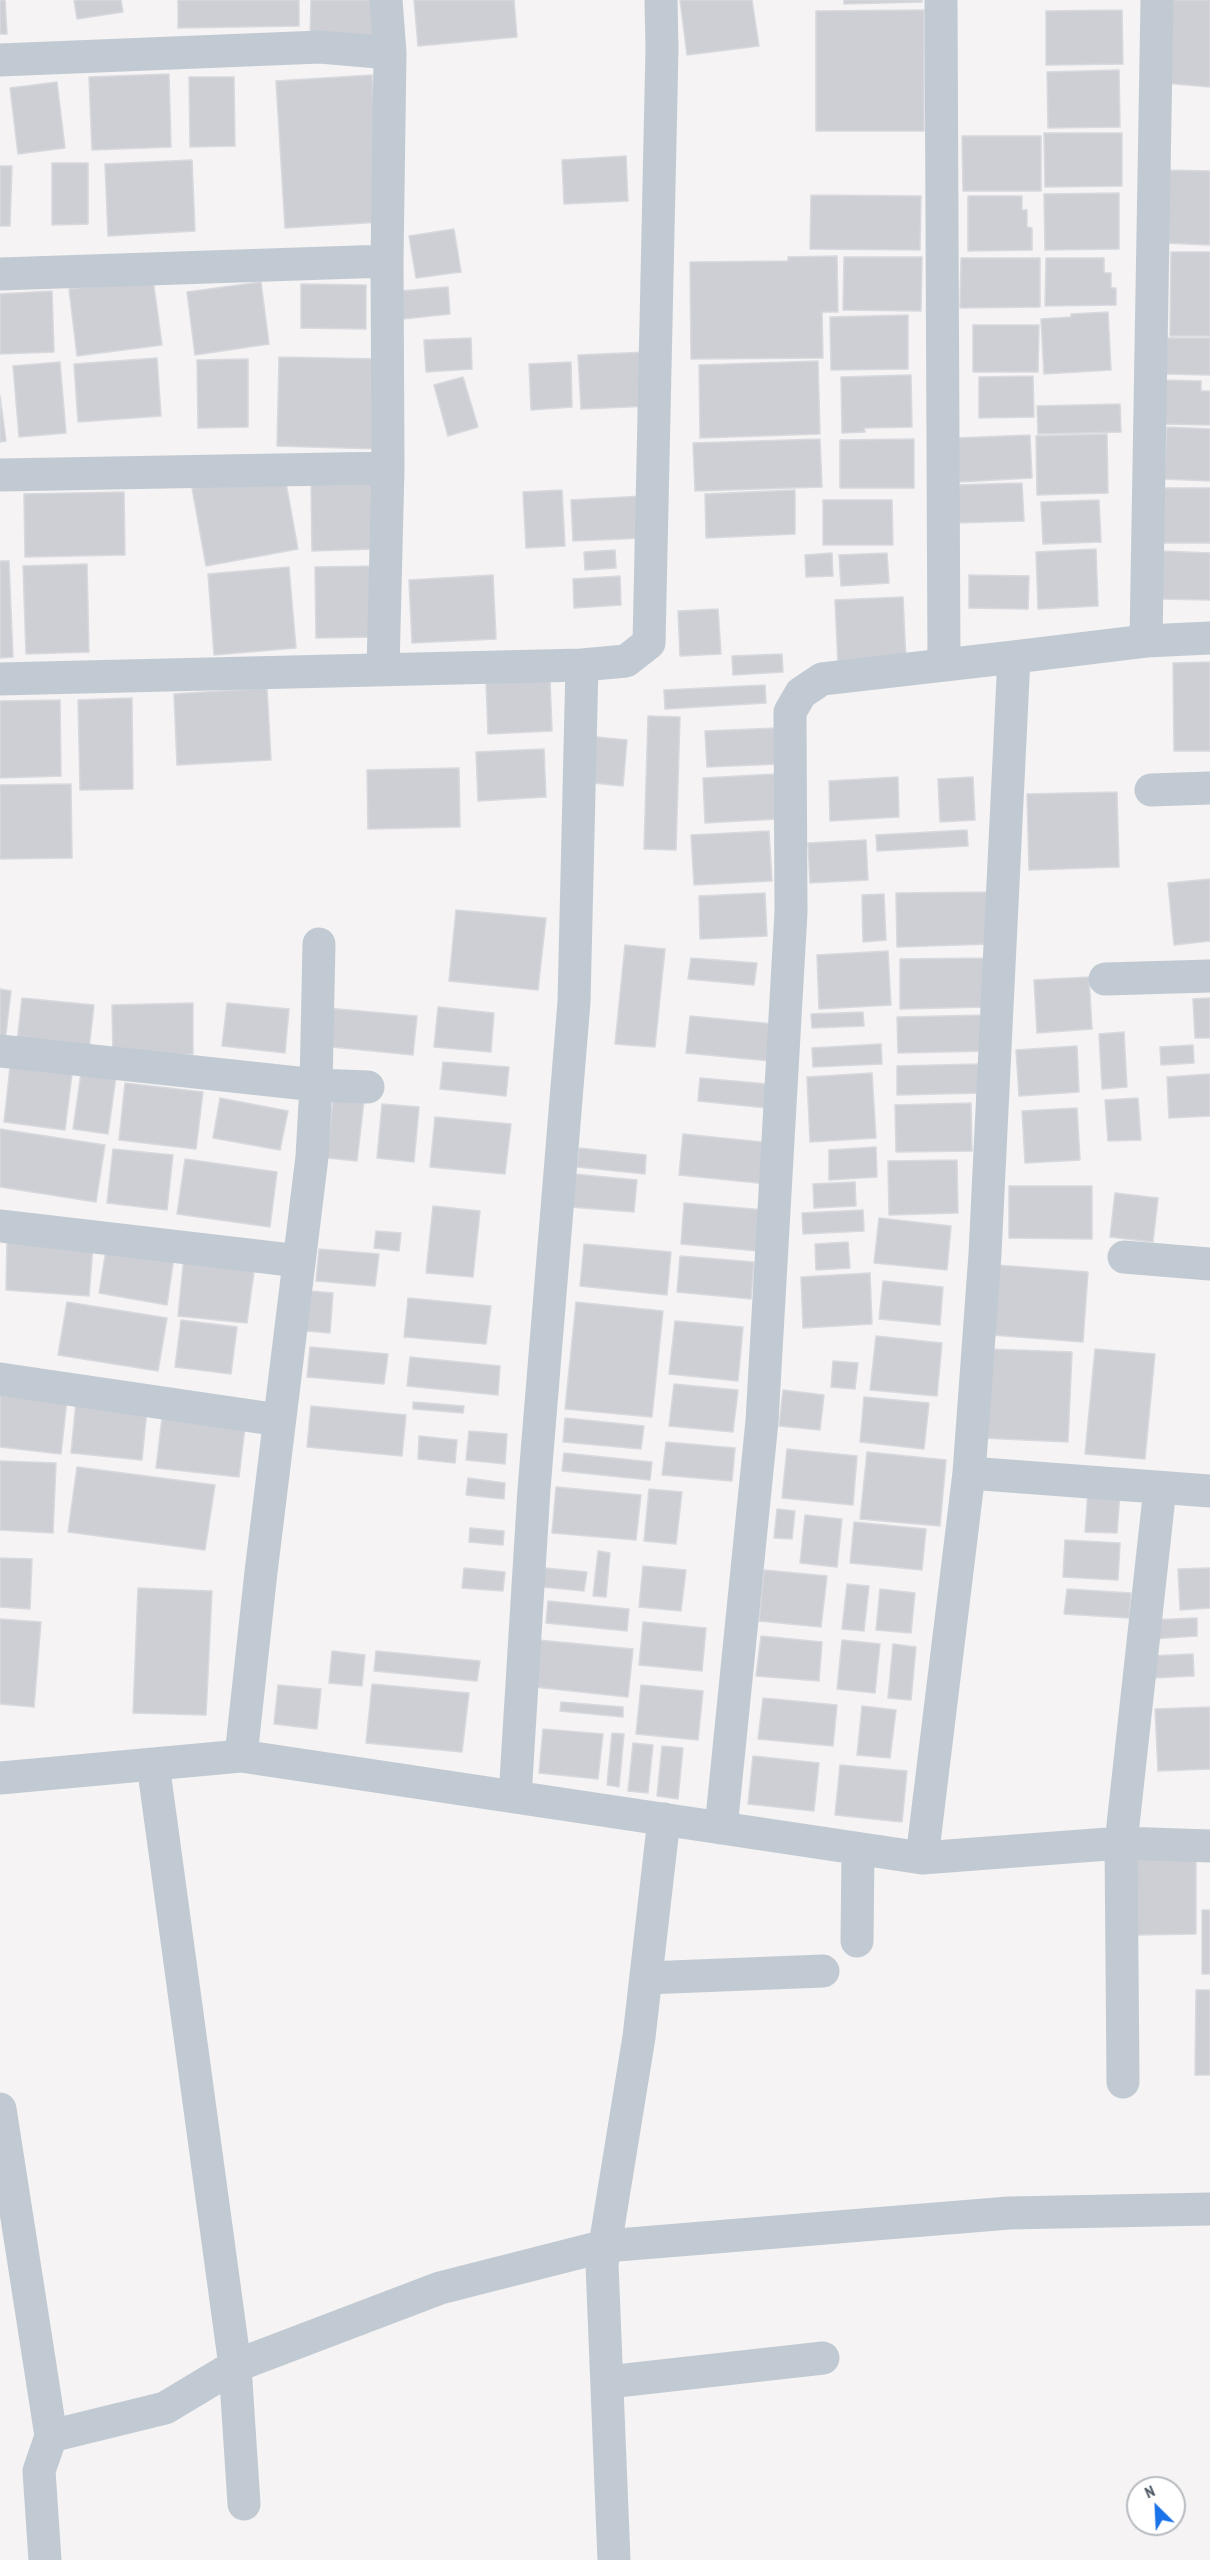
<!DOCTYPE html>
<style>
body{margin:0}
#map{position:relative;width:1210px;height:2560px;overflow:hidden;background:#f5f3f3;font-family:"PT Sans Narrow",sans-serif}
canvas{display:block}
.north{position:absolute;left:1126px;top:2476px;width:60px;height:60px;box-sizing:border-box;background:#fff;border:2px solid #b7bbc0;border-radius:50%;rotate:336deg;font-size:16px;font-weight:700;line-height:24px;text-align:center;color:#4a5661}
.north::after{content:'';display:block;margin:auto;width:21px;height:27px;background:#1a73e8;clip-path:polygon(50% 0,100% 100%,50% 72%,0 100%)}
</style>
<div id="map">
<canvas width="1210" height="2560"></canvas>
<div class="north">N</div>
</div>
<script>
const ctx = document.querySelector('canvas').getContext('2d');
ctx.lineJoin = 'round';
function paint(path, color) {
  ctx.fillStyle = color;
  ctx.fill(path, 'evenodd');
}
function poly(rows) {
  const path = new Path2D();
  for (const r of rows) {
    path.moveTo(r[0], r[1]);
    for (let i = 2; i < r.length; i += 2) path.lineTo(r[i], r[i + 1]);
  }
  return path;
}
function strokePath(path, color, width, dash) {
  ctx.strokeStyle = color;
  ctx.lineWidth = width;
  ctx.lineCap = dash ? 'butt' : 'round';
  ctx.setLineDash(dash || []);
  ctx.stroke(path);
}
const building = poly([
 [0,0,5,0,7,34,0,34,0,0],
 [74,0,121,0,123,12,77,19,74,0],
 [178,0,299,0,299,26,178,28,178,0],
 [311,0,380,0,379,38,310,38,311,0],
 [414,0,514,0,517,37,418,46,414,0],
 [680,0,752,0,759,46,687,55,680,0],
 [844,0,922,0,922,2,844,4,844,0],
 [1172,0,1210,0,1210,87,1164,83,1172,0],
 [924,10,924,131,816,131,816,11,924,10],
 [1122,10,1123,64,1046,65,1046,11,1122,10],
 [1119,70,1120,127,1048,128,1047,72,1119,70],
 [169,74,171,147,92,150,89,77,169,74],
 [372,75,381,222,285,228,276,81,372,75],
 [189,77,234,77,235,146,190,147,189,77],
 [57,82,65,148,18,154,10,88,57,82],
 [1044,133,1122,133,1122,186,1045,187,1044,133],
 [962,136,1041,136,1041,191,963,191,962,136],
 [626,156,628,201,564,204,562,160,626,156],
 [192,160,195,231,108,236,105,164,192,160],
 [52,163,88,163,88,224,52,225,52,163],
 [0,166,12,166,10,226,0,226,0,166],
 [1168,170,1210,171,1210,245,1165,243,1168,170],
 [1119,193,1119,249,1045,250,1044,194,1119,193],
 [811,195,921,196,920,250,810,249,811,195],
 [968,196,1022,196,1022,210,1027,210,1027,227,1032,228,1032,250,968,251,968,196],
 [454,229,461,272,416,278,409,236,454,229],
 [1171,252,1210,252,1210,336,1170,336,1171,252],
 [837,256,838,312,822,312,823,358,691,359,690,262,788,261,788,257,837,256],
 [844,257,922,257,921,311,843,310,844,257],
 [961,258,1040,258,1040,307,960,308,961,258],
 [1046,258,1104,258,1104,273,1111,273,1111,288,1116,288,1116,305,1045,306,1046,258],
 [153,279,162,345,77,356,69,289,153,279],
 [261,282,269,344,195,355,187,292,261,282],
 [301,284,366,285,366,329,301,328,301,284],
 [448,287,450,314,403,319,400,291,448,287],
 [52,291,54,352,0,354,0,294,52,291],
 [1108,312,1111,370,1044,374,1041,319,1071,317,1071,314,1108,312],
 [908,315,908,369,831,370,830,317,908,315],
 [973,325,1039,325,1038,372,973,372,973,325],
 [471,338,472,369,426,372,424,340,471,338],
 [1167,338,1210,338,1210,375,1166,374,1167,338],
 [648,352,651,406,581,409,578,355,648,352],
 [279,357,381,359,379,449,277,446,279,357],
 [157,358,161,416,78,422,74,364,157,358],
 [248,359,248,427,198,428,197,360,248,359],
 [818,361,820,434,700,438,699,365,818,361],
 [60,362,66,433,19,437,13,366,60,362],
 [571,362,572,407,531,410,529,364,571,362],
 [911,375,912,427,864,428,865,432,842,433,841,377,911,375],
 [1033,376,1034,417,979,418,979,377,1033,376],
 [463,377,478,427,448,436,434,385,463,377],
 [1162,380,1201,381,1201,391,1210,391,1210,425,1161,424,1162,380],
 [0,396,6,441,0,442,0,396],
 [1120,404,1121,432,1038,434,1037,406,1120,404],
 [1167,427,1210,429,1210,481,1164,479,1167,427],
 [1107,434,1108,493,1037,495,1036,436,1107,434],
 [1030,435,1032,478,959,482,957,438,1030,435],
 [820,439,822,487,695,491,693,443,820,439],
 [914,439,914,488,840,488,840,440,914,439],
 [284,472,298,549,206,566,192,488,284,472],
 [1022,483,1024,521,956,523,955,485,1022,483],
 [373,484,374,549,312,551,311,485,373,484],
 [1161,488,1210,488,1210,543,1161,543,1161,488],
 [562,490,565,546,526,548,523,492,562,490],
 [795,490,795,534,706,538,705,494,795,490],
 [124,492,125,555,25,557,24,494,124,492],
 [643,496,645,538,573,541,571,500,643,496],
 [823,500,892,500,893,545,823,545,823,500],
 [1099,500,1101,542,1043,544,1041,502,1099,500],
 [1096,549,1098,606,1038,609,1036,552,1096,549],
 [615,550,616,568,585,570,584,552,615,550],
 [1163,551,1210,553,1210,600,1161,599,1163,551],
 [832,553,833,576,806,577,805,555,832,553],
 [887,553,889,583,841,586,839,555,887,553],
 [0,561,9,561,13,657,0,658,0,561],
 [87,564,89,652,26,654,23,566,87,564],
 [378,566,378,637,316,638,315,567,378,566],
 [289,567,296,648,214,655,208,574,289,567],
 [493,575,496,639,412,643,409,580,493,575],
 [969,575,1029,576,1028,609,969,608,969,575],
 [620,576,621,605,574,608,573,579,620,576],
 [903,597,906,661,838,665,835,600,903,597],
 [718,609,721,654,680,656,678,611,718,609],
 [782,654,783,672,733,675,732,656,782,654],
 [1210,662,1210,751,1174,751,1173,663,1210,662],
 [550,680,552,731,488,734,486,683,550,680],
 [765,685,766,703,665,709,664,690,765,685],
 [267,688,271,760,177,765,174,694,267,688],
 [132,698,133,789,80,790,78,700,132,698],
 [60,700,61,776,0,778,0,701,60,700],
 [648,716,680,717,676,850,644,849,648,716],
 [778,728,780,764,707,767,705,731,778,728],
 [587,736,627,740,623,786,583,782,587,736],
 [544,749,546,797,478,801,476,752,544,749],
 [459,768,460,827,368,829,367,770,459,768],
 [775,774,777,819,705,823,703,778,775,774],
 [898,777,899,817,830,821,829,781,898,777],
 [973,777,975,820,940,822,938,779,973,777],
 [71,784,72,858,0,859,0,785,71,784],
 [1117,792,1119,867,1029,870,1027,794,1117,792],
 [967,830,968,846,877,851,876,835,967,830],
 [769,831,772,881,694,885,691,835,769,831],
 [866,840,868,880,810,883,808,843,866,840],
 [1210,879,1210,941,1174,945,1168,883,1210,879],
 [990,892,990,944,897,947,896,893,990,892],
 [765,893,767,936,700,939,699,896,765,893],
 [884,894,886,940,863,942,862,895,884,894],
 [456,910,546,918,538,990,449,981,456,910],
 [625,945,665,949,655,1047,615,1044,625,945],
 [888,951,891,1005,819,1009,817,955,888,951],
 [691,958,757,963,754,985,688,979,691,958],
 [986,958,987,1007,900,1009,900,959,986,958],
 [1089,977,1092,1029,1037,1033,1034,980,1089,977],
 [0,989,11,991,5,1042,0,1042,0,989],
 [22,998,94,1005,89,1049,17,1042,22,998],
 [1210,998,1210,1038,1195,1038,1193,999,1210,998],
 [193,1003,193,1054,113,1056,112,1005,193,1003],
 [227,1003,289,1009,285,1053,222,1046,227,1003],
 [438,1007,494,1013,491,1052,434,1047,438,1007],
 [326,1008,417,1016,413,1055,322,1046,326,1008],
 [863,1012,864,1026,812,1028,811,1014,863,1012],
 [988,1015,988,1051,898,1053,897,1017,988,1015],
 [690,1016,774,1024,770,1061,686,1053,690,1016],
 [1124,1032,1127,1087,1102,1089,1099,1034,1124,1032],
 [881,1044,882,1064,813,1067,812,1048,881,1044],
 [1193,1045,1194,1063,1161,1065,1160,1047,1193,1045],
 [1077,1046,1079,1092,1019,1096,1016,1050,1077,1046],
 [443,1062,509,1067,506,1096,440,1089,443,1062],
 [979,1064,980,1093,897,1095,897,1066,979,1064],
 [10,1067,72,1074,65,1130,4,1122,10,1067],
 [81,1073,116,1077,108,1134,73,1129,81,1073],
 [872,1073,876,1138,810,1142,807,1077,872,1073],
 [1210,1074,1210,1116,1169,1118,1167,1077,1210,1074],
 [700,1078,779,1085,777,1109,698,1101,700,1078],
 [125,1083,203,1092,196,1149,119,1140,125,1083],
 [220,1098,288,1111,280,1150,213,1138,220,1098],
 [1138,1098,1141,1140,1108,1141,1105,1100,1138,1098],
 [333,1099,364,1101,357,1161,327,1158,333,1099],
 [971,1103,972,1151,896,1152,895,1105,971,1103],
 [382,1104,419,1107,414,1162,377,1158,382,1104],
 [1077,1108,1080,1160,1025,1163,1022,1111,1077,1108],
 [435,1117,511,1124,505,1174,430,1167,435,1117],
 [0,1129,105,1145,96,1202,0,1187,0,1129],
 [683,1134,772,1143,768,1184,679,1175,683,1134],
 [876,1147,877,1177,829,1180,829,1150,876,1147],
 [579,1148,646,1155,645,1174,577,1167,579,1148],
 [113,1149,173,1155,167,1210,107,1203,113,1149],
 [185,1159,277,1172,270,1227,177,1214,185,1159],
 [957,1160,958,1213,889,1215,888,1161,957,1160],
 [574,1174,637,1180,634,1212,570,1207,574,1174],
 [855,1182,856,1206,814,1208,813,1184,855,1182],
 [1009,1186,1092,1186,1092,1239,1009,1238,1009,1186],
 [1115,1193,1158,1198,1153,1242,1110,1237,1115,1193],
 [684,1203,764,1210,758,1251,681,1244,684,1203],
 [433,1206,480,1211,473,1277,426,1273,433,1206],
 [863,1210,864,1231,803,1234,802,1213,863,1210],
 [879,1218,951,1226,947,1270,874,1263,879,1218],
 [376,1231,401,1233,399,1251,374,1248,376,1231],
 [7,1240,93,1246,89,1296,6,1290,7,1240],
 [848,1242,850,1268,816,1270,815,1244,848,1242],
 [584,1244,671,1252,667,1295,580,1286,584,1244],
 [319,1249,379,1254,375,1286,316,1281,319,1249],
 [106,1250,174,1257,167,1305,99,1293,106,1250],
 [184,1256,255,1264,247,1323,178,1316,184,1256],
 [680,1256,754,1262,751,1299,677,1292,680,1256],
 [997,1265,1088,1272,1083,1342,992,1335,997,1265],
 [870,1273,872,1324,803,1328,801,1277,870,1273],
 [883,1281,943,1287,940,1325,879,1319,883,1281],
 [311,1291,333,1293,330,1333,306,1331,311,1291],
 [408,1298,491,1306,486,1344,404,1337,408,1298],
 [67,1302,167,1318,158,1371,58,1355,67,1302],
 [576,1302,663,1311,652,1417,565,1409,576,1302],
 [181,1320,237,1327,231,1374,175,1367,181,1320],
 [675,1321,743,1327,738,1381,669,1374,675,1321],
 [876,1336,942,1343,937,1396,870,1390,876,1336],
 [310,1347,388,1354,384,1384,307,1377,310,1347],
 [987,1349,1072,1352,1068,1442,982,1438,987,1349],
 [1095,1349,1155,1354,1145,1459,1085,1454,1095,1349],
 [410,1357,500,1366,498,1395,407,1386,410,1357],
 [833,1361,858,1363,855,1389,831,1387,833,1361],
 [0,1383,68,1391,61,1454,0,1447,0,1383],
 [674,1384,738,1390,733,1432,669,1426,674,1384],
 [783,1390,824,1395,820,1430,779,1426,783,1390],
 [864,1397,929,1403,924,1449,860,1442,864,1397],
 [76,1402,147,1409,142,1460,71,1453,76,1402],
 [413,1402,464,1406,463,1413,413,1409,413,1402],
 [311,1406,406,1415,402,1456,307,1447,311,1406],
 [162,1418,245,1427,239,1477,156,1468,162,1418],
 [565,1418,644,1426,641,1449,563,1442,565,1418],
 [469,1431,507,1434,505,1464,466,1460,469,1431],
 [419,1436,457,1440,455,1463,418,1459,419,1436],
 [666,1442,735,1448,732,1481,662,1475,666,1442],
 [787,1449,857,1456,853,1505,782,1498,787,1449],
 [867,1452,946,1460,940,1526,860,1519,867,1452],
 [564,1453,652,1462,650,1480,562,1471,564,1453],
 [0,1461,56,1463,53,1533,0,1530,0,1461],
 [77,1467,215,1485,205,1550,68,1532,77,1467],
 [468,1478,505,1483,504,1499,466,1495,468,1478],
 [556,1487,641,1495,636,1540,552,1533,556,1487],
 [649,1489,682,1492,676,1544,644,1541,649,1489],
 [1088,1491,1120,1493,1117,1533,1085,1532,1088,1491],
 [777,1509,795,1511,792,1539,774,1538,777,1509],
 [805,1515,842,1519,837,1567,800,1563,805,1515],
 [854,1522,926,1529,922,1570,850,1563,854,1522],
 [470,1528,504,1531,503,1545,469,1542,470,1528],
 [1065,1540,1120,1543,1118,1580,1063,1577,1065,1540],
 [598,1551,610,1553,606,1597,593,1596,598,1551],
 [0,1558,32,1559,30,1609,0,1607,0,1558],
 [643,1566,686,1570,681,1611,639,1607,643,1566],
 [464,1568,505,1572,503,1591,462,1588,464,1568],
 [545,1568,587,1572,584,1591,542,1587,545,1568],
 [1210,1568,1210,1608,1180,1610,1178,1569,1210,1568],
 [764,1570,827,1576,821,1627,759,1621,764,1570],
 [847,1584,869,1586,864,1631,842,1629,847,1584],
 [138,1588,212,1591,206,1715,133,1713,138,1588],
 [880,1589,915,1593,911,1633,876,1630,880,1589],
 [1067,1589,1131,1593,1129,1618,1064,1614,1067,1589],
 [548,1601,629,1609,627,1631,546,1623,548,1601],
 [1197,1618,1197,1636,1152,1639,1151,1620,1197,1618],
 [0,1619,41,1622,34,1707,0,1704,0,1619],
 [643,1622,706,1628,702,1671,639,1665,643,1622],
 [761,1636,822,1642,819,1681,756,1676,761,1636],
 [538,1640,633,1649,628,1697,534,1687,538,1640],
 [842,1640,880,1644,875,1693,837,1689,842,1640],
 [893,1644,916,1647,911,1700,888,1698,893,1644],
 [332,1651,365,1655,362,1686,329,1683,332,1651],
 [376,1651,480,1661,477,1681,374,1671,376,1651],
 [1193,1654,1194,1676,1151,1678,1150,1656,1193,1654],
 [372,1684,469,1693,462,1752,366,1743,372,1684],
 [278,1685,321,1689,317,1729,274,1724,278,1685],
 [641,1685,703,1691,698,1740,636,1734,641,1685],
 [763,1698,837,1705,833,1746,758,1739,763,1698],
 [561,1702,623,1707,623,1717,560,1711,561,1702],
 [862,1706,896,1710,890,1758,857,1755,862,1706],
 [1210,1707,1210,1769,1158,1771,1155,1709,1210,1707],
 [543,1729,603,1734,598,1779,539,1773,543,1729],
 [612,1733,624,1734,619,1787,607,1785,612,1733],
 [633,1743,653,1745,648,1793,628,1791,633,1743],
 [662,1746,683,1748,678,1799,657,1796,662,1746],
 [753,1756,819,1763,814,1811,748,1804,753,1756],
 [840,1765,907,1771,902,1822,835,1815,840,1765],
 [1134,1854,1196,1854,1196,1934,1134,1935,1134,1854],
 [1202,1910,1210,1910,1210,1974,1202,1974,1202,1910],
 [1196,1990,1210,1990,1210,2075,1195,2075,1196,1990]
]);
paint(building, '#cdcfd5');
strokePath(building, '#d7d9de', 1.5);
strokePath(poly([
 [941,0,944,665],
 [0,60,320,47,390,53],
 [0,274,387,261],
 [0,475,388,468],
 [1146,641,1157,0],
 [582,665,626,661,649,643,662,48,661,0],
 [383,669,388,468,387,261,390,53,386,0],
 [0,679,582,665,574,1002,534,1489,515,1797],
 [1151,790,1210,788],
 [319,944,316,1085,368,1087],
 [1105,979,1210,976],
 [0,1051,316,1085,312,1157,261,1572,241,1756],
 [0,1226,299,1261],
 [1124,1257,1210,1264],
 [0,1379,279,1420],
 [969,1473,985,1254,1014,657,1146,641,1210,638],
 [153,1764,235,2366,244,2504],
 [0,1778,241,1756,922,1858,969,1473,1210,1491],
 [721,1828,762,1421,791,912,790,712,801,693,822,679,1014,657],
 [922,1858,1121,1843,1210,1846],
 [857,1941,858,1849],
 [646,1978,823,1971],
 [1123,2082,1121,1843,1160,1488],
 [0,2109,51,2436],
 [608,2382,823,2358],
 [45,2560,39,2471,51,2436,165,2408,235,2366,440,2288,605,2246,1009,2213,1210,2209],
 [614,2560,602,2264,639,2037,664,1819]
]), '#c1cad2', 33);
</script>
